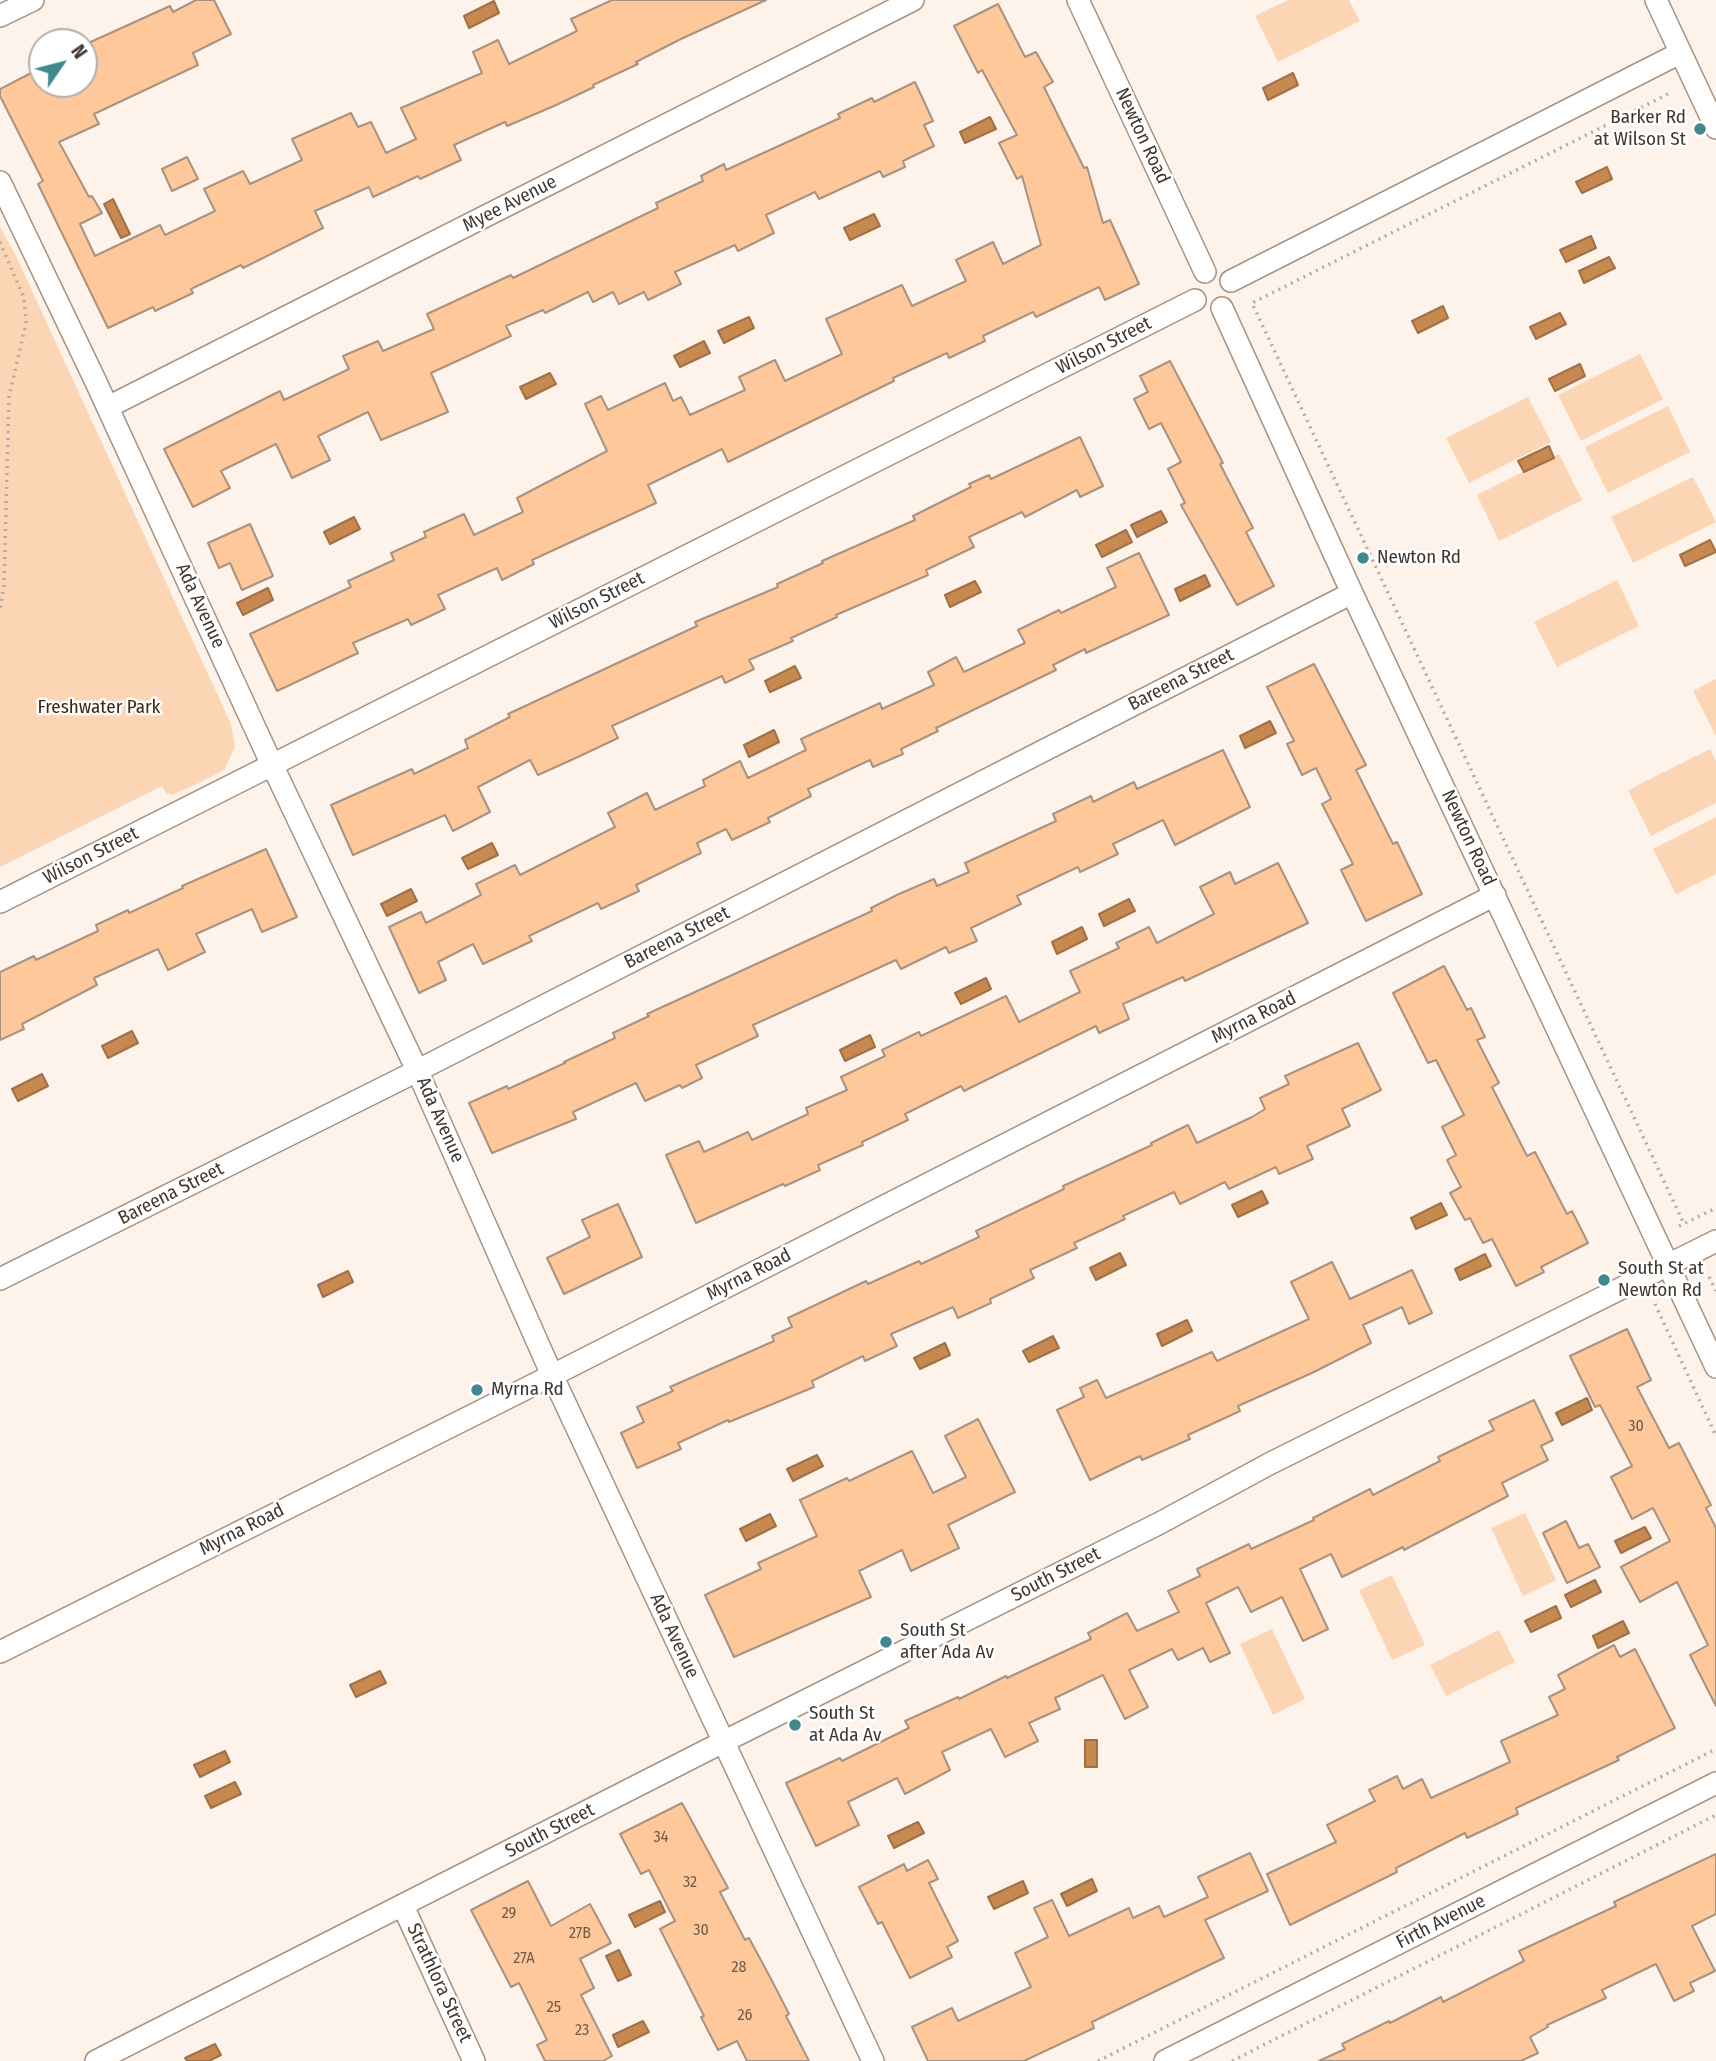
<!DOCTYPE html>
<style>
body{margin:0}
#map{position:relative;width:1716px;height:2061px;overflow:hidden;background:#fdf3ea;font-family:"Fira Sans Condensed",sans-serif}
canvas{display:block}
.north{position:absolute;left:28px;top:28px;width:70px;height:70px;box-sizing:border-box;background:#fff;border:2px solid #b3afac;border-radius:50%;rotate:55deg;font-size:19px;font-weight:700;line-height:28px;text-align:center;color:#41372f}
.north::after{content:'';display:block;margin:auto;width:24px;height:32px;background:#41898e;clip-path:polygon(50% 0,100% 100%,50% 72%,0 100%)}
</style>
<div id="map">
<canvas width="1716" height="2061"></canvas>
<div class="north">N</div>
</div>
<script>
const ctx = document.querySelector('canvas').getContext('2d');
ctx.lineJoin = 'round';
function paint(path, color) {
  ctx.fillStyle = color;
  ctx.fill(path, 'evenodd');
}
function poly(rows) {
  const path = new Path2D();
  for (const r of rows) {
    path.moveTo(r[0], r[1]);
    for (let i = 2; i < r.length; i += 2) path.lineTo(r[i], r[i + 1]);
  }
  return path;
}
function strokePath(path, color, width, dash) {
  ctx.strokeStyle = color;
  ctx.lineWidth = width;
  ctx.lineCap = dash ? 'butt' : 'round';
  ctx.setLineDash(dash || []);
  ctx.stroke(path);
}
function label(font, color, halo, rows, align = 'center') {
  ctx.font = font + ' "Fira Sans Condensed",sans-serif';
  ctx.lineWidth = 5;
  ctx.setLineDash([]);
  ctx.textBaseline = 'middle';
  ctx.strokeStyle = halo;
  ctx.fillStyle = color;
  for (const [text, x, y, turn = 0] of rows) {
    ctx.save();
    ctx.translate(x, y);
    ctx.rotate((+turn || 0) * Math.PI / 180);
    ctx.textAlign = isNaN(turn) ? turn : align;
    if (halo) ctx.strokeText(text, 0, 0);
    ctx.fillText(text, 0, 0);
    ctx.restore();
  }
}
paint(poly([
 [1288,0,1349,0,1360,21,1278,62,1255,16],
 [0,227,17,258,231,724,235,747,224,770,199,783,172,795,166,793,162,786,0,867],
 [1640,354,1663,399,1581,441,1558,395],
 [1528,397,1551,442,1469,483,1446,438],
 [1668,406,1690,452,1608,493,1585,447],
 [1559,454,1582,500,1499,541,1477,495],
 [1693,477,1716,522,1633,563,1611,517],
 [1617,580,1639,626,1557,667,1534,622],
 [1716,679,1716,736,1693,691],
 [1710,749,1716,761,1716,803,1651,836,1628,790],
 [1716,817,1716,874,1676,894,1653,849],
 [1525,1513,1556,1580,1523,1596,1491,1528],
 [1392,1575,1425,1645,1392,1660,1359,1590],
 [1272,1629,1305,1699,1273,1715,1240,1644],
 [1499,1630,1515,1662,1446,1696,1430,1665]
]), '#fcd5b4');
const water = poly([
 [494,1,499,13,469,28,464,16,494,1],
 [1293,73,1298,85,1268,100,1263,88,1293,73],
 [990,117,996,129,965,143,960,132,990,117],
 [1607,167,1612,179,1582,193,1576,182,1607,167],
 [113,199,130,234,121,238,104,204,113,199],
 [874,214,880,226,850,240,844,228,874,214],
 [1591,236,1596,248,1566,262,1560,250,1591,236],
 [1609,257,1615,268,1584,283,1579,271,1609,257],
 [1443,306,1448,318,1418,333,1412,321,1443,306],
 [1560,313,1566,324,1536,339,1530,327,1560,313],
 [749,317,754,328,724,343,718,331,749,317],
 [704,341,710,353,680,367,674,356,704,341],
 [1580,364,1585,376,1555,391,1549,379,1580,364],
 [550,373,556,384,526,399,520,387,550,373],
 [1549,446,1554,458,1524,472,1518,461,1549,446],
 [1161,511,1167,522,1137,537,1131,525,1161,511],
 [354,517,360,529,330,544,324,532,354,517],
 [1126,530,1132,542,1102,557,1096,545,1126,530],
 [1710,540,1716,552,1685,566,1680,555,1710,540],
 [1205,575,1210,586,1180,601,1175,589,1205,575],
 [975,581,981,592,950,607,945,595,975,581],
 [268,588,273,600,243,615,237,603,268,588],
 [795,666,801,678,770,692,765,681,795,666],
 [1270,721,1276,733,1245,748,1240,736,1270,721],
 [774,730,779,742,749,757,744,745,774,730],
 [492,843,498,855,468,869,462,858,492,843],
 [411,889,417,901,387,916,381,904,411,889],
 [1129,899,1135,911,1104,926,1099,914,1129,899],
 [1082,927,1087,939,1057,954,1052,942,1082,927],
 [986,978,991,989,961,1004,955,993,986,978],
 [132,1031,138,1043,108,1058,102,1046,132,1031],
 [870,1035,875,1047,845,1061,840,1050,870,1035],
 [42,1074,48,1086,18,1101,12,1089,42,1074],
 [1262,1191,1268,1203,1238,1217,1232,1205,1262,1191],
 [1441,1203,1447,1215,1416,1229,1411,1218,1441,1203],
 [1120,1253,1126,1265,1096,1280,1090,1268,1120,1253],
 [1485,1254,1491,1266,1460,1280,1455,1269,1485,1254],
 [348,1271,353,1282,323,1297,318,1285,348,1271],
 [1187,1320,1192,1331,1162,1346,1157,1334,1187,1320],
 [1053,1336,1059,1348,1029,1362,1023,1351,1053,1336],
 [945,1343,950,1355,920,1369,914,1358,945,1343],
 [1587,1398,1592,1410,1562,1425,1556,1413,1587,1398],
 [817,1455,823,1466,793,1481,787,1469,817,1455],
 [770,1514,776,1526,746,1541,740,1529,770,1514],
 [1645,1527,1651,1538,1621,1553,1615,1541,1645,1527],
 [1595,1580,1601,1592,1571,1607,1565,1595,1595,1580],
 [1556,1606,1561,1618,1531,1632,1525,1621,1556,1606],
 [1623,1621,1629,1633,1598,1648,1593,1636,1623,1621],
 [380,1671,386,1683,356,1697,350,1685,380,1671],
 [1085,1740,1097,1740,1097,1767,1085,1767,1085,1740],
 [225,1751,230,1762,200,1777,194,1765,225,1751],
 [235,1782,241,1794,211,1808,205,1796,235,1782],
 [918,1822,924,1833,894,1848,888,1836,918,1822],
 [1092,1879,1097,1891,1067,1906,1061,1894,1092,1879],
 [1023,1881,1028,1893,994,1909,988,1897,1023,1881],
 [660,1901,665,1912,635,1927,629,1915,660,1901],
 [619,1950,631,1975,618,1981,606,1956,619,1950],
 [643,2021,649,2032,618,2047,613,2035,643,2021],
 [215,2044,221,2055,209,2061,187,2061,185,2058,215,2044]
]);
paint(water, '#c88950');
strokePath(water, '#a07046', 2);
const building = poly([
 [196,0,214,0,231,34,193,53,198,65,94,114,99,124,59,142,89,197,92,196,102,213,80,224,95,256,160,225,165,235,215,211,204,189,243,171,250,184,302,160,292,139,351,113,358,127,371,122,386,153,416,139,401,108,482,73,473,52,498,40,509,64,577,31,571,19,612,0,766,0,681,39,636,62,638,64,593,85,594,87,554,106,507,126,505,122,454,145,461,160,420,179,418,176,373,197,369,187,315,211,323,228,243,268,241,265,191,289,193,293,155,311,153,307,108,328,38,184,43,181,0,96,0,89,33,72,39,84,84,84,84,45,170,6,173,12,196,0],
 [998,4,1025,57,1036,52,1053,82,1044,87,1084,168,1087,167,1103,223,1110,220,1139,284,1105,300,1099,287,1036,317,1033,312,983,336,985,341,949,358,947,353,893,378,894,381,728,462,722,449,648,485,656,503,532,560,534,564,502,580,497,568,438,595,445,609,411,625,408,619,353,643,358,653,277,691,250,634,351,587,348,581,394,560,391,553,426,537,424,532,464,514,474,535,523,512,517,498,607,451,585,404,601,396,608,410,665,383,673,401,681,397,690,415,745,390,739,377,775,360,785,381,842,354,826,319,902,285,912,306,966,281,956,260,993,242,1003,264,1041,245,1022,176,1017,179,999,143,1017,135,982,70,978,73,954,26,998,4],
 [915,82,933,121,924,125,934,146,903,161,905,167,883,177,880,171,819,199,815,192,766,215,774,233,738,251,735,245,675,272,681,284,648,300,644,292,619,304,613,292,593,302,588,292,545,313,543,310,506,326,511,336,431,373,448,412,381,440,368,412,318,436,330,460,292,478,276,444,221,471,230,488,193,507,164,449,280,391,284,400,349,369,343,356,378,341,383,351,434,329,427,314,511,275,513,278,658,208,656,203,703,181,701,176,724,164,726,170,840,118,838,114,872,98,874,102,915,82],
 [187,157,198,179,172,191,162,169,187,157],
 [1170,361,1223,463,1220,464,1253,528,1246,532,1274,586,1237,605,1181,505,1185,503,1168,469,1181,462,1161,423,1149,429,1134,399,1148,392,1140,376,1170,361],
 [1080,437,1103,486,1080,497,1077,490,1025,517,1022,512,969,537,974,547,926,570,928,575,836,615,837,617,791,638,793,641,749,660,754,669,725,683,722,676,612,726,618,738,580,756,538,775,530,760,478,787,490,812,453,831,445,815,353,855,331,805,412,769,414,774,468,748,465,740,510,717,508,714,697,626,695,622,778,587,777,584,823,563,822,561,915,520,913,516,971,487,969,484,989,475,991,479,1080,437],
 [250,524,273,576,242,590,230,563,219,568,208,543,250,524],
 [1139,553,1169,615,1086,653,1085,649,1053,665,1056,670,936,728,938,731,901,749,903,754,873,767,870,760,808,789,811,796,768,818,770,822,732,840,726,829,697,843,701,853,636,885,639,891,601,909,598,903,529,936,532,941,483,964,473,944,438,962,446,980,419,993,389,927,421,912,426,923,481,895,476,884,515,865,520,875,615,827,608,813,647,793,655,810,705,786,703,780,740,761,748,778,806,750,801,739,880,703,882,709,934,685,928,672,956,657,964,672,1025,643,1018,630,1059,610,1061,613,1116,587,1107,568,1139,553],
 [1314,664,1366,765,1356,770,1393,844,1397,842,1422,894,1366,921,1341,870,1353,864,1322,804,1331,799,1316,768,1302,775,1287,744,1294,741,1267,687,1314,664],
 [1223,750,1250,807,1175,845,1163,820,1113,844,1118,854,1080,872,1078,867,1017,896,1021,904,971,928,977,941,949,953,946,947,901,969,896,960,753,1025,758,1036,696,1065,702,1078,682,1088,680,1085,645,1101,636,1083,573,1112,576,1119,492,1153,469,1103,507,1086,508,1089,565,1063,564,1062,615,1038,613,1033,649,1016,647,1014,872,911,871,908,899,894,934,879,937,886,969,872,965,863,1056,821,1053,814,1091,796,1093,802,1134,782,1137,789,1223,750],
 [266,849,297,917,262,932,252,909,196,934,205,952,168,970,158,949,94,978,97,985,22,1024,24,1029,0,1040,0,972,34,956,36,960,98,931,96,925,128,910,129,913,183,888,182,886,266,849],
 [1278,863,1308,923,1185,981,1183,977,1123,1004,1129,1019,1099,1033,1096,1026,964,1091,961,1086,905,1114,908,1120,862,1142,863,1145,818,1165,820,1170,785,1186,783,1184,696,1223,666,1155,699,1141,704,1152,748,1132,752,1140,808,1114,806,1108,847,1090,841,1077,885,1056,882,1050,919,1032,921,1036,1006,996,1019,1022,1080,992,1070,971,1119,948,1116,943,1149,927,1157,943,1214,914,1200,887,1230,872,1235,884,1278,863],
 [1444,966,1467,1010,1471,1008,1485,1037,1477,1040,1499,1083,1492,1087,1527,1156,1535,1152,1567,1214,1572,1211,1588,1243,1541,1267,1544,1272,1516,1286,1492,1239,1483,1243,1470,1218,1465,1220,1450,1193,1461,1187,1447,1160,1456,1155,1442,1127,1464,1115,1436,1060,1428,1063,1393,993,1444,966],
 [1358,1043,1381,1090,1342,1109,1350,1126,1307,1146,1313,1159,1279,1174,1276,1167,1229,1189,1225,1182,1180,1204,1174,1192,1123,1216,1125,1219,1074,1243,1077,1248,1030,1270,1034,1278,990,1299,991,1303,958,1318,953,1307,891,1334,897,1346,865,1361,863,1356,812,1381,814,1387,729,1422,728,1420,678,1443,681,1449,637,1468,621,1433,644,1422,637,1407,673,1391,670,1387,774,1341,772,1336,792,1327,788,1318,866,1281,868,1284,919,1261,921,1264,979,1237,976,1231,1064,1189,1063,1186,1152,1145,1151,1143,1188,1125,1197,1143,1252,1117,1265,1109,1260,1098,1289,1084,1285,1076,1358,1043],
 [618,1204,642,1257,564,1294,547,1258,590,1237,582,1220,618,1204],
 [1332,1262,1350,1299,1412,1270,1432,1313,1409,1324,1402,1307,1363,1325,1371,1343,1314,1372,1238,1406,1240,1411,1188,1435,1190,1439,1142,1460,1140,1456,1090,1480,1057,1410,1084,1397,1080,1388,1097,1380,1106,1398,1212,1352,1217,1361,1309,1319,1291,1282,1332,1262],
 [1627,1329,1651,1380,1637,1387,1669,1448,1679,1443,1711,1505,1706,1508,1716,1528,1716,1706,1690,1655,1708,1645,1677,1582,1640,1602,1621,1567,1670,1541,1653,1508,1632,1519,1611,1477,1632,1466,1600,1405,1595,1407,1570,1356,1627,1329],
 [1534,1400,1553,1440,1541,1446,1548,1460,1502,1483,1508,1496,1404,1550,1403,1547,1342,1577,1331,1554,1300,1569,1328,1629,1303,1641,1282,1597,1251,1612,1238,1587,1206,1603,1230,1653,1210,1662,1203,1648,1178,1660,1172,1649,1129,1670,1148,1707,1125,1719,1103,1675,1055,1698,1060,1709,1029,1723,1038,1741,1005,1757,991,1729,942,1752,950,1770,905,1794,897,1778,848,1802,859,1825,816,1846,786,1783,840,1758,842,1761,909,1728,905,1721,958,1697,959,1699,1006,1676,1007,1678,1091,1639,1088,1633,1127,1613,1137,1631,1179,1612,1168,1591,1200,1576,1197,1569,1249,1544,1251,1549,1314,1520,1313,1518,1370,1489,1373,1495,1440,1461,1438,1457,1494,1430,1489,1421,1534,1400],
 [978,1419,1015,1492,948,1525,959,1548,911,1571,902,1550,859,1571,871,1597,734,1657,705,1595,761,1569,758,1563,817,1536,800,1500,847,1478,849,1481,912,1451,933,1493,966,1477,945,1436,978,1419],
 [1566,1521,1579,1548,1588,1544,1600,1567,1567,1583,1543,1533,1566,1521],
 [1614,1645,1620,1657,1635,1649,1675,1728,1617,1757,1619,1760,1516,1808,1518,1814,1467,1838,1465,1833,1396,1868,1397,1872,1290,1925,1267,1874,1336,1842,1327,1825,1375,1801,1369,1790,1397,1776,1403,1789,1422,1779,1431,1798,1510,1762,1501,1741,1558,1715,1549,1697,1565,1689,1558,1675,1614,1645],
 [682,1803,728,1888,720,1892,745,1940,749,1938,770,1977,789,2014,786,2016,809,2061,747,2061,737,2041,718,2050,701,2017,704,2016,660,1929,675,1921,649,1870,641,1874,620,1834,682,1803],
 [1250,1853,1268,1891,1205,1920,1224,1958,1092,2022,1094,2028,1024,2061,928,2061,912,2027,952,2008,958,2021,1031,1987,1015,1953,1048,1937,1034,1908,1052,1900,1069,1936,1129,1908,1133,1918,1159,1906,1164,1917,1208,1897,1198,1877,1250,1853],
 [1716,1854,1716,1914,1692,1926,1715,1971,1690,1983,1694,1991,1674,2001,1656,1964,1602,1990,1606,1998,1547,2025,1548,2027,1530,2037,1538,2053,1521,2061,1319,2061,1345,2049,1342,2044,1389,2021,1390,2023,1441,1997,1443,2002,1524,1961,1519,1951,1616,1906,1614,1902,1716,1854],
 [928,1860,938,1879,929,1883,958,1941,947,1947,952,1957,910,1978,882,1922,878,1924,859,1887,904,1864,907,1871,928,1860],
 [528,1881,551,1926,590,1904,611,1943,580,1959,594,1988,581,1995,612,2056,603,2061,545,2061,537,2045,547,2040,519,1983,511,1987,471,1910,528,1881]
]);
paint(building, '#fec89b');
strokePath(building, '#a9927f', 2);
const minor = poly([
 [1078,0,1205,272],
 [1656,0,1716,128],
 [0,16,33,0],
 [0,182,95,380,267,754,417,1070,552,1375,873,2061],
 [1231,281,1680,53],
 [1222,308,1352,593,1716,1367],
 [108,407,913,0],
 [0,902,1195,300],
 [0,1279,401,1079,1352,593],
 [0,1652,563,1370,1495,895],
 [403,1906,474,2061],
 [96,2061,723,1742,1158,1524,1271,1463,1716,1241],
 [1165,2061,1716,1783]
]);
strokePath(minor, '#a9927f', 24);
strokePath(poly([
 [1668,94,1252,303,1684,1224],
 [0,242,24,298,26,323,9,397,4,585,0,609],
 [1679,1226,1716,1208],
 [1709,1277,1716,1291],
 [1655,1304,1716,1436],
 [1098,2061,1716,1749],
 [1232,2061,1716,1815]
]), '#b5aba2', 3.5, [2, 5]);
strokePath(minor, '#fff', 21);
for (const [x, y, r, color] of [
 [1700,129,7,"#41898e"],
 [1363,558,7,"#41898e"],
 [1604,1280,7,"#41898e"],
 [477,1390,7,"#41898e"],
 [886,1642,7,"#41898e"],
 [795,1725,7,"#41898e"]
]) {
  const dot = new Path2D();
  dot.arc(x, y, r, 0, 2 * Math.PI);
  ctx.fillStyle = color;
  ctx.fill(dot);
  strokePath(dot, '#fff', 2.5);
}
label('16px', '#705b4a', null, [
 ["30",1636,1427],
 ["34",661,1838],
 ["32",690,1883],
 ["29",509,1914],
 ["30",701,1931],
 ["27B",580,1934],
 ["27A",524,1959],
 ["28",739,1968],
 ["25",554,2008],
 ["26",745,2016],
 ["23",582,2031]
]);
label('19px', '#41372f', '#fff', [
 ["Barker Rd",1686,118,"right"],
 ["at Wilson St",1686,140,"right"],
 ["Newton Rd",1377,558],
 ["South St at",1618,1269],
 ["Newton Rd",1618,1291],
 ["Myrna Rd",491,1390],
 ["South St",900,1631],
 ["after Ada Av",900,1653],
 ["South St",809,1714],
 ["at Ada Av",809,1736]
], 'left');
label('19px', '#41372f', '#fff', [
 ["Newton Road",1142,136,65],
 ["Myee Avenue",510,204,-27],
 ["Wilson Street",1104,346,-27],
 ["Wilson Street",597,601,-27],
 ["Ada Avenue",200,606,65],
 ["Bareena Street",1181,680,-27],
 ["Newton Road",1468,838,65],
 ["Wilson Street",91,856,-27],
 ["Bareena Street",677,938,-27],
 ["Myrna Road",1254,1018,-27],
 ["Ada Avenue",440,1120,66],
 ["Bareena Street",171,1194,-27],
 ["Myrna Road",749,1275,-27],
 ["Myrna Road",242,1530,-27],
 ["South Street",1056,1575,-27],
 ["Ada Avenue",674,1636,65],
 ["South Street",550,1831,-27],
 ["Firth Avenue",1441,1922,-27],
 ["Strathlora Street",439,1983,65]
]);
label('19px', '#41270e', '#fff', [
 ["Freshwater Park",99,708]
]);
</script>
